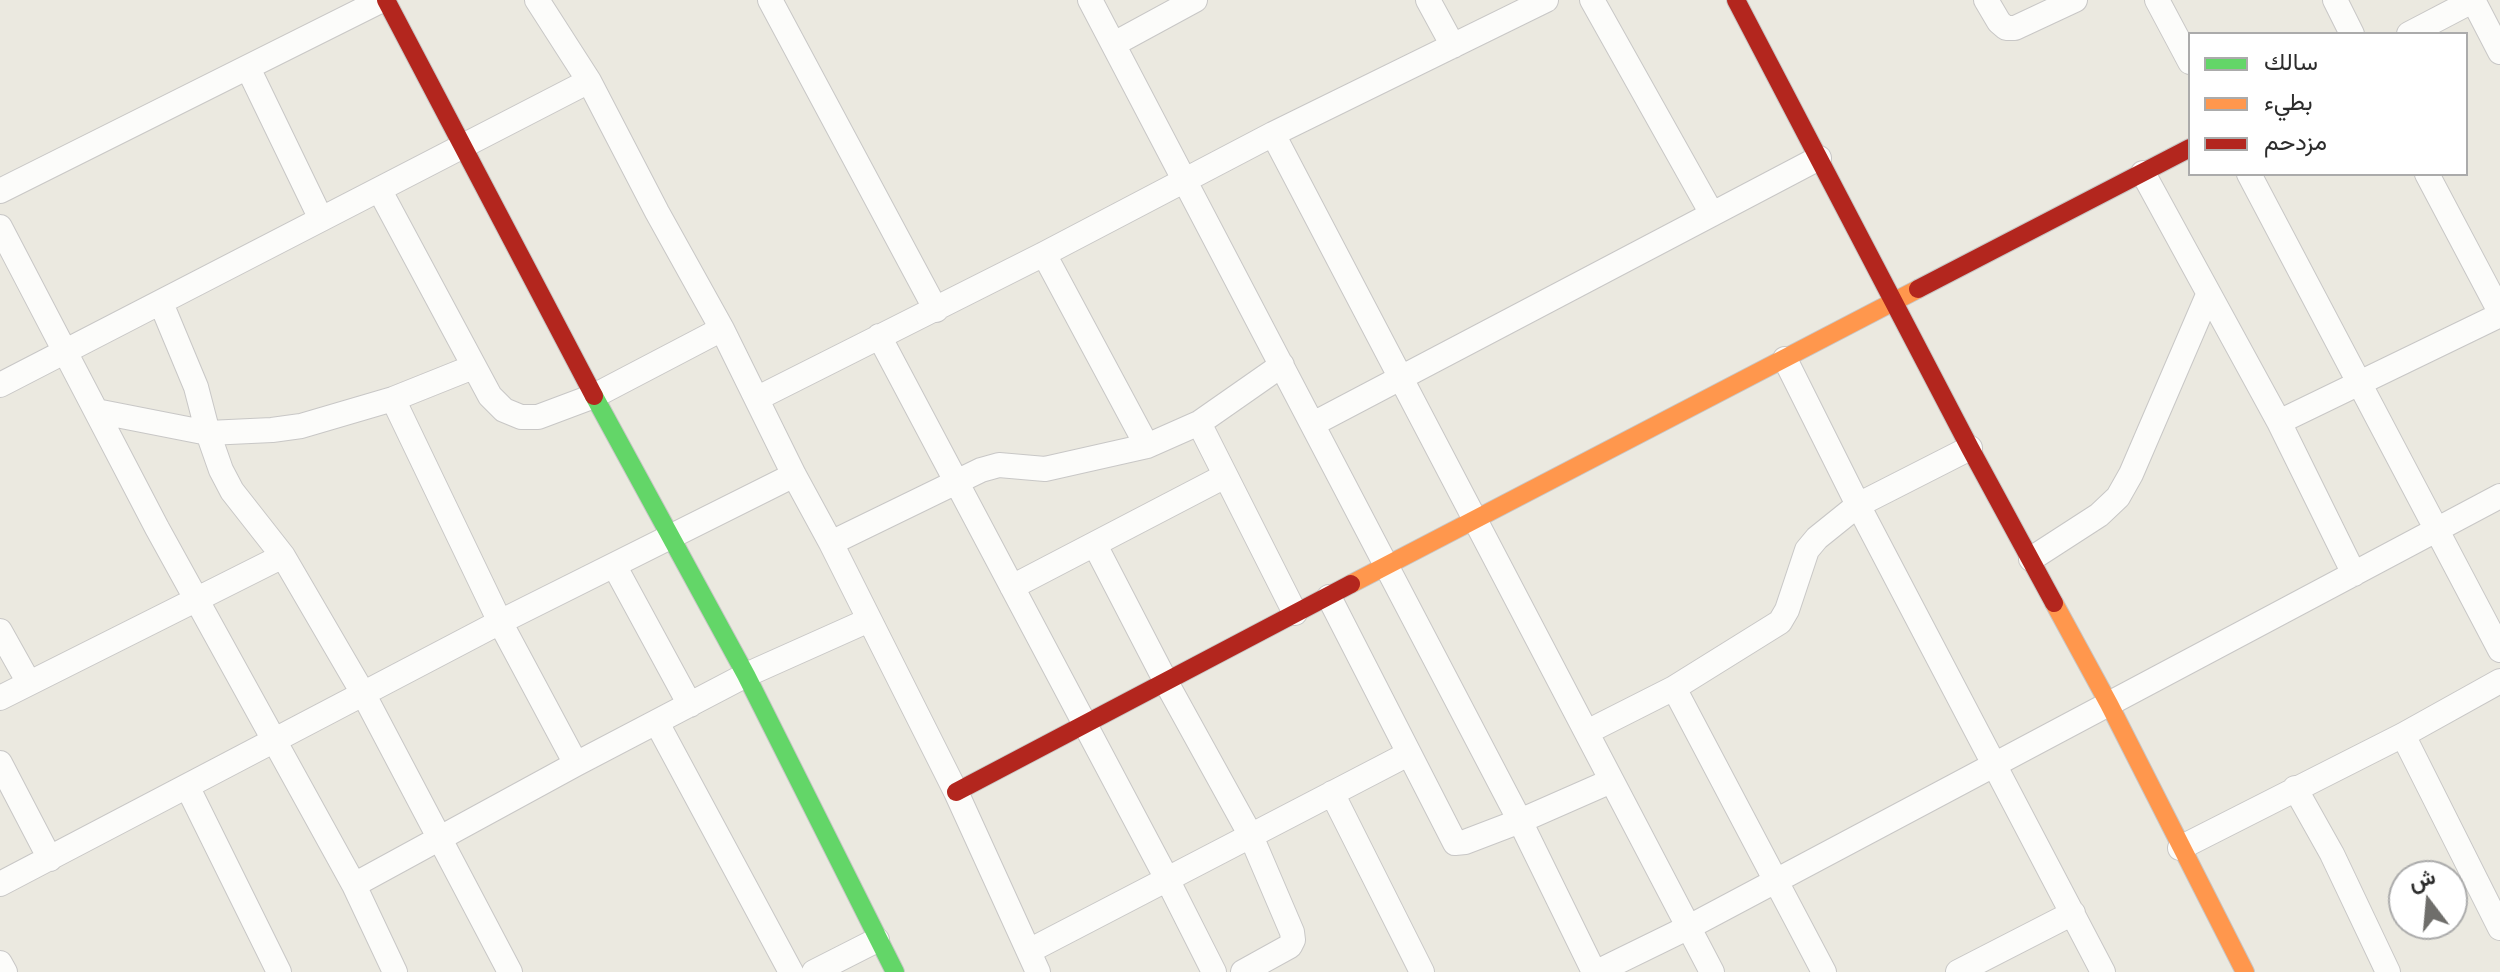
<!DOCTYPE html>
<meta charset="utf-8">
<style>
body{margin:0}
#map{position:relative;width:2500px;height:972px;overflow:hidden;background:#ebe9e0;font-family:"Golos Text",Vazirmatn,sans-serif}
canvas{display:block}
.legend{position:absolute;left:2188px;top:32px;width:280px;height:144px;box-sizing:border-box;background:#fff;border:2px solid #ababab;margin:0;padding:10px 14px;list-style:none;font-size:24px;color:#2c2c2c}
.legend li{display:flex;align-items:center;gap:16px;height:40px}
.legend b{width:40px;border:2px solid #ababab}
.north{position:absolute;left:2388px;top:860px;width:80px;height:80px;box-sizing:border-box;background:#fff;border:2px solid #ababab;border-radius:50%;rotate:344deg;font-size:22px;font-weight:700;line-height:32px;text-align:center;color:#2c2c2c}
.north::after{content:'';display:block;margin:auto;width:28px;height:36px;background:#6f6e6b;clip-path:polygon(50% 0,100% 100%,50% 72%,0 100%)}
</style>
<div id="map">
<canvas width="2500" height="972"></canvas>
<ul class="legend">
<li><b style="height:10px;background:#63d668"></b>سالك</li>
<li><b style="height:10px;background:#ff974d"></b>بطيء</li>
<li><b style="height:10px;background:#b3261e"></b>مزدحم</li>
</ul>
<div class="north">ش</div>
</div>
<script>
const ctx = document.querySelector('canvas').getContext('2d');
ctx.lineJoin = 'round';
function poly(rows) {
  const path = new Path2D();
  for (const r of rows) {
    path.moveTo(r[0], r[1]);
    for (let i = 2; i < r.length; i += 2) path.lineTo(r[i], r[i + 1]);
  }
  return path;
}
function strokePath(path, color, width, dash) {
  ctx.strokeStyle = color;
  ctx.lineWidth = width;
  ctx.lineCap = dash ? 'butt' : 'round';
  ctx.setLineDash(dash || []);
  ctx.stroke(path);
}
const street = poly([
 [537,0,589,81,657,212,722,329,794,475,831,543,956,792,1038,972],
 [770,0,936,310],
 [1090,0,1520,821,1594,972],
 [1428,0,1453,46],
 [1592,0,1712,214],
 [1986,0,1999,22,2006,28,2015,28,2075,0],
 [2157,0,2190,62],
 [2335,0,2352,34],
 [2473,0,2500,52],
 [2409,34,2474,0],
 [1114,44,1195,0],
 [248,68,321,219],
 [1273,134,1712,972],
 [2143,173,2279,422,2354,574],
 [2249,174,2500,650],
 [2427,174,2500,312],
 [0,191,382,0],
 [380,191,490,396,504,410,521,417,538,417,594,396,722,329],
 [0,227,157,528,354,885,395,972],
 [1044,254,1147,446],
 [161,303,196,387,208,433,221,470,232,491,283,556,364,695,510,972],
 [879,336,1167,879,1214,972],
 [1785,359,1858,505,2103,972],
 [0,385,589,81],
 [758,398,1044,254,1273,134,1546,0],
 [393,399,500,622,576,764],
 [96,411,208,433,272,430,301,426,393,399,473,367],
 [2279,422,2500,315],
 [1199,423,1295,613],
 [1313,424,1819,158],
 [831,543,981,470,999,465,1045,469,1147,446,1199,423,1282,365],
 [1095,545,1166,682,1251,836,1292,932,1293,940,1290,946,1243,972],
 [2031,559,2099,515,2118,497,2131,474,2208,295],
 [614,565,690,705],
 [1012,587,1225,476],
 [1329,597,1455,843,1465,842,1520,821,1611,781],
 [0,631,29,683],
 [1674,688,1824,972],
 [0,698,283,556],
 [657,723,791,972],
 [1587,732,1674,688,1780,622,1787,610,1807,550,1817,538,1858,505,1970,448],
 [2403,735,2500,928],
 [0,763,50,859],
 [187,786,279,972],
 [2295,788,2332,854,2388,972],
 [1332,793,1422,972],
 [2180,848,2403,735,2500,681],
 [0,884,500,622,794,475],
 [354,885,576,764,746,675,869,620],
 [1029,951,1408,754],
 [0,963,5,972],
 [814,972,877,940],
 [1597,972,1689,927,2500,496],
 [1958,972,2073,913]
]);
const fast = poly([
 [594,396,746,675,895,972]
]);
const slow = poly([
 [1351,584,1918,289],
 [2054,603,2109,704,2245,972]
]);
const jam = poly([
 [386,0,594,396],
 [1736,0,1970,448,2054,603],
 [1918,289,2190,148],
 [956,792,1351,584]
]);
strokePath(street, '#c8c7c6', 26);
strokePath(fast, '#c8c7c6', 20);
strokePath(slow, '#c8c7c6', 20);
strokePath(jam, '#c8c7c6', 20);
strokePath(street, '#fcfcfa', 24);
strokePath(fast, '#63d668', 18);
strokePath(slow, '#ff974d', 18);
strokePath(jam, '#b3261e', 18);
</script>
